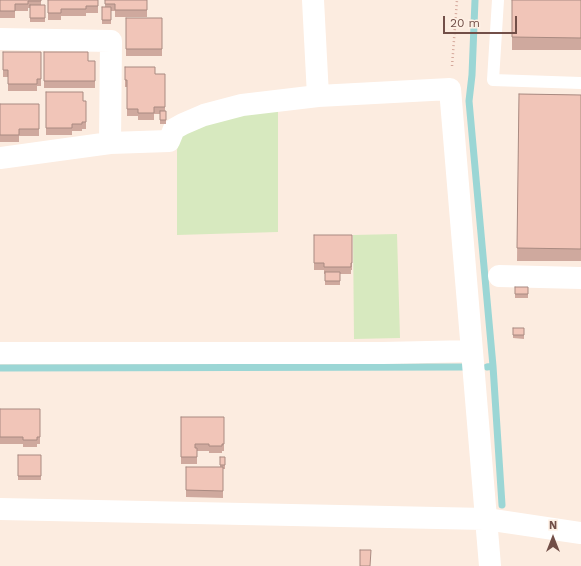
<!DOCTYPE html>
<style>
body{margin:0}
#map{position:relative;width:581px;height:566px;overflow:hidden;background:#fcece0;font-family:"Work Sans",sans-serif}
canvas{display:block}
.north{position:absolute;left:533px;top:518px;width:40px;height:40px;-webkit-text-stroke:3px #fff1e5;paint-order:stroke;rotate:0deg;font-size:11px;font-weight:700;line-height:16px;text-align:center;color:#724f48}
.north::after{content:'';display:block;margin:auto;width:14px;height:18px;background:#724f48;clip-path:polygon(50% 0,100% 100%,50% 72%,0 100%)}
.scale{position:absolute;left:443px;top:16px;width:74px;height:18px;box-sizing:border-box;border:2px solid #724f48;border-top:0;padding-left:5px;font-size:12px;line-height:14px;white-space:nowrap;color:#724f48;-webkit-text-stroke:3px #fff1e5;paint-order:stroke}
</style>
<div id="map">
<canvas width="581" height="566"></canvas>
<div class="north">N</div>
<div class="scale">20 m</div>
</div>
<script>
const ctx = document.querySelector('canvas').getContext('2d');
ctx.lineJoin = 'round';
function paint(path, color) {
  ctx.fillStyle = color;
  ctx.fill(path, 'evenodd');
}
function poly(rows) {
  const path = new Path2D();
  for (const r of rows) {
    path.moveTo(r[0], r[1]);
    for (let i = 2; i < r.length; i += 2) path.lineTo(r[i], r[i + 1]);
  }
  return path;
}
function strokePath(path, color, width, dash) {
  ctx.strokeStyle = color;
  ctx.lineWidth = width;
  ctx.lineCap = dash ? 'butt' : 'round';
  ctx.setLineDash(dash || []);
  ctx.stroke(path);
}
paint(poly([
 [278,107,278,232,177,235,177,150,181,132,208,120],
 [397,234,400,338,354,339,353,235]
]), '#d7e9bf');
strokePath(poly([
 [475,0,472,75,469,101,493,366,487,367],
 [493,366,502,505],
 [0,368,467,367]
]), '#9bd6d5', 7);
strokePath(poly([
 [452,66,457,0]
]), '#d5a89b', 2.5, [1, 3]);
strokePath(poly([
 [498,0,493,80,581,83]
]), '#fff', 12);
strokePath(poly([
 [313,0,318,96],
 [0,39,111,41,110,143],
 [0,158,110,143,169,141,174,129,183,124,204,115,242,105,318,96,450,89,490,566],
 [499,276,581,278],
 [0,353,383,353,472,351],
 [0,509,486,519]
]), '#fff', 22);
strokePath(poly([
 [486,519,581,533]
]), '#fff', 22);
paint(poly([
 [0,0,41,0,41,5,45,5,45,22,30,22,30,8,28,8,28,11,15,11,15,18,0,18],
 [48,0,98,0,98,13,86,13,86,16,61,16,61,20,48,20],
 [105,0,147,0,147,17,115,17,115,11,111,11,111,24,102,24,102,7,105,7],
 [512,0,581,0,581,50,512,50],
 [126,18,162,18,162,56,126,56],
 [3,52,41,52,41,86,37,86,37,91,8,91,8,77,3,77],
 [44,52,88,61,95,61,95,88,44,88],
 [125,67,155,74,165,74,165,111,166,111,166,124,160,124,160,114,154,114,154,120,138,120,138,116,127,116,127,87,125,87],
 [46,92,83,101,86,101,86,129,82,129,82,131,72,131,72,135,46,135],
 [519,94,581,95,581,261,517,261],
 [0,104,39,104,39,136,19,136,19,142,0,142],
 [314,235,352,235,352,270,351,270,351,274,340,274,340,285,325,285,325,274,324,274,324,270,314,270],
 [515,287,528,287,528,298,515,298],
 [513,328,524,328,524,339,513,338],
 [0,409,40,409,40,444,37,444,37,447,23,447,23,444,0,444],
 [181,417,224,417,224,451,222,451,222,453,209,453,209,451,197,451,197,464,181,464],
 [18,455,41,455,41,480,18,480],
 [220,457,225,457,225,469,223,469,223,498,186,497,186,467,220,467]
]), '#cfa99e');
const building = poly([
 [0,0,41,0,41,1,28,1,28,4,15,4,15,11,0,11,0,0],
 [48,0,98,0,98,6,86,6,86,9,61,9,61,13,48,13,48,0],
 [105,0,147,0,147,10,115,10,115,4,105,4,105,0],
 [512,0,581,0,581,38,512,37,512,0],
 [30,5,45,5,45,18,30,18,30,5],
 [102,7,111,7,111,20,102,20,102,7],
 [126,18,162,18,162,49,126,49,126,18],
 [3,52,41,52,41,79,37,79,37,84,8,84,8,70,3,70,3,52],
 [44,52,88,52,88,61,95,61,95,81,44,81,44,52],
 [125,67,155,67,155,74,165,74,165,107,154,107,154,113,138,113,138,109,127,109,127,80,125,80,125,67],
 [46,92,83,92,83,101,86,101,86,122,82,122,82,124,72,124,72,128,46,128,46,92],
 [519,94,581,95,581,249,517,248,519,94],
 [0,104,39,104,39,129,19,129,19,135,0,135,0,104],
 [160,111,166,111,166,120,160,120,160,111],
 [314,235,352,235,352,263,351,263,351,267,324,267,324,263,314,263,314,235],
 [325,272,340,272,340,281,325,281,325,272],
 [515,287,528,287,528,294,515,294,515,287],
 [513,328,524,328,524,335,513,335,513,328],
 [0,409,40,409,40,437,37,437,37,440,23,440,23,437,0,437,0,409],
 [181,417,224,417,224,444,222,444,222,446,209,446,209,444,195,444,195,448,197,448,197,457,181,457,181,417],
 [18,455,41,455,41,476,18,476,18,455],
 [220,457,225,457,225,465,220,465,220,457],
 [186,467,223,467,223,491,186,490,186,467],
 [360,550,371,550,370,566,360,566,360,550]
]);
paint(building, '#f1c5b8');
strokePath(building, '#a98a81', 1);
</script>
